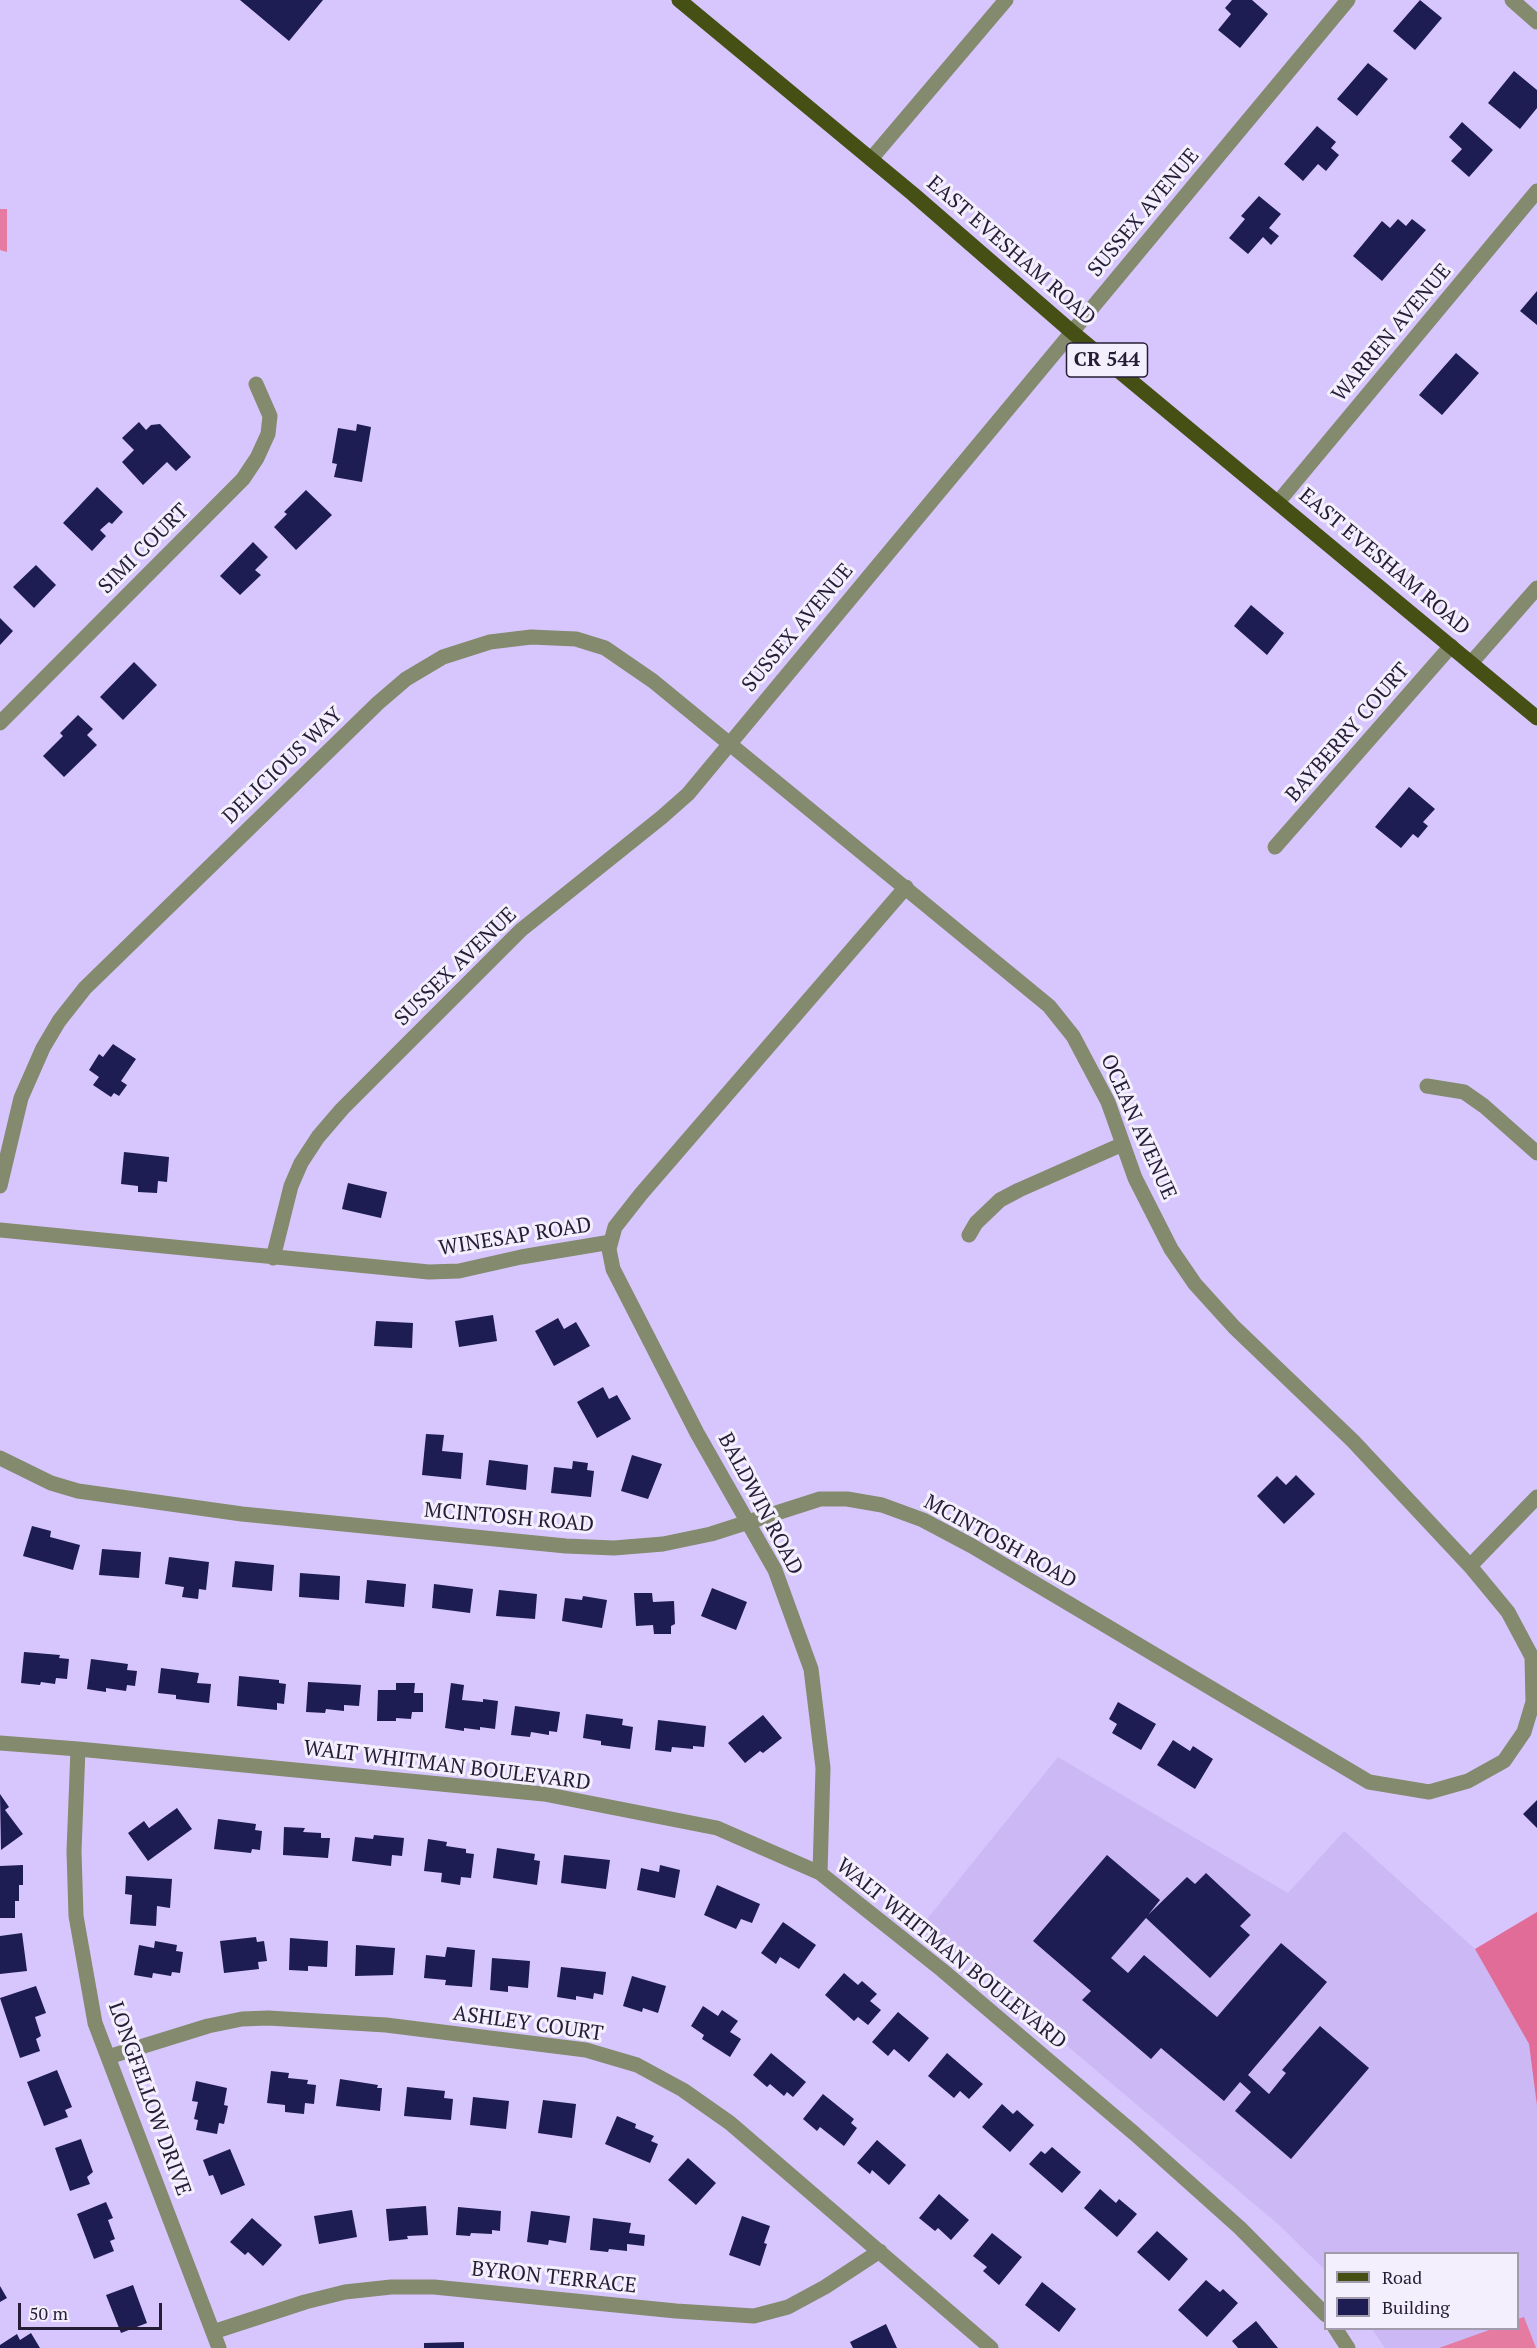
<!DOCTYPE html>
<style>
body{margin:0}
#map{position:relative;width:1537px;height:2348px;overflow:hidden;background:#d7c6fd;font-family:"PT Serif",serif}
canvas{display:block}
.legend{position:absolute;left:1324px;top:2252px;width:195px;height:78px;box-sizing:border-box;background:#f3effd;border:2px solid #a19bad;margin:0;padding:8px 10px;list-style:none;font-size:18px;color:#251c36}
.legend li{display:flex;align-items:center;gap:12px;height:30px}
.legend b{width:30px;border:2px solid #a19bad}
.scale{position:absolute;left:18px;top:2303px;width:144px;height:27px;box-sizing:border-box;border:3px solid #251c36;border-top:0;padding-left:8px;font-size:18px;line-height:21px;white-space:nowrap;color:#251c36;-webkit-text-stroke:4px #f3effd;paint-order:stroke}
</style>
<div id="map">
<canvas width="1537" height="2348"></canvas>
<ul class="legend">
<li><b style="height:8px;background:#465014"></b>Road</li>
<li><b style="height:16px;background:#1d1c53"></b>Building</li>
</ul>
<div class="scale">50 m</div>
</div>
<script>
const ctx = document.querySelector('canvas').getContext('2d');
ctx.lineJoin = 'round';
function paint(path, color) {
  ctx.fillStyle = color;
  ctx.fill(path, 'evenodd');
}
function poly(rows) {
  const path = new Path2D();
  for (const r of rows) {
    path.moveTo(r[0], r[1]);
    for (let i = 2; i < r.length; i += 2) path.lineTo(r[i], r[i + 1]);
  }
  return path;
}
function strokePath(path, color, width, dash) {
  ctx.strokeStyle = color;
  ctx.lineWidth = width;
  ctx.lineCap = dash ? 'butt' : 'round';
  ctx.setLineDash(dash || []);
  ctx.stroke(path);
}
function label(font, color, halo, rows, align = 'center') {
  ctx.font = font + ' "PT Serif",serif';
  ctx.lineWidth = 6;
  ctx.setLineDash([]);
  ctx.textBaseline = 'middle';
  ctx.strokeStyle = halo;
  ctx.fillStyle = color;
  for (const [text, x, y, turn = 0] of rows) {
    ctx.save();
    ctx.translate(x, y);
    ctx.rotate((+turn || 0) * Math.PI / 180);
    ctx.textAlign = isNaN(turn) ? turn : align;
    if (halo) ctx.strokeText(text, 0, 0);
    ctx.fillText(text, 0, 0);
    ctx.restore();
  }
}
paint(poly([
 [1058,1757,1288,1893,1344,1831,1475,1949,1529,2044,1537,2106,1537,2348,1385,2348,1372,2329,1518,2328,1518,2254,1326,2254,1325,2270,1279,2225,923,1924]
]), '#cbb8f5');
paint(poly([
 [0,209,7,209,7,252,0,250],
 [1524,2317,1536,2348,1439,2348,1492,2329,1518,2328,1518,2319]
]), '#e57ba0');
paint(poly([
 [1537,1912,1537,2106,1529,2044,1475,1949]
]), '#e06c97');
paint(poly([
 [240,0,323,0,289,41],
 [1232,0,1252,0,1268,14,1240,48,1218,30,1231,14,1225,8],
 [1420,0,1442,18,1415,50,1393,31],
 [1368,63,1388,79,1357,116,1337,99],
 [1514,71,1537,90,1537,108,1520,129,1488,103],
 [1462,122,1493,150,1469,177,1451,161,1462,149,1449,137],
 [1317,126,1336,142,1331,148,1339,155,1326,171,1318,164,1303,181,1284,164],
 [1259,196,1281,214,1269,228,1279,236,1271,245,1263,237,1248,254,1229,238,1245,219,1241,216],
 [1398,219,1406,226,1412,219,1426,230,1382,281,1353,256,1382,221,1390,228],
 [1537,291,1537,325,1520,311],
 [1456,353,1479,373,1442,415,1419,395],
 [139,422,146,430,151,425,160,424,191,457,176,471,167,462,143,485,122,462,134,450,122,438],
 [357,424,371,427,362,482,334,477,337,464,332,463,338,428,356,431],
 [97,487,123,512,112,524,109,522,100,530,106,536,92,551,63,523],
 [306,490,332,515,296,550,274,527,287,514,284,512],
 [253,542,268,557,255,570,261,575,240,595,220,576],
 [36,565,56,585,34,608,13,587],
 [1251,605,1284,633,1267,655,1234,626],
 [0,618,13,631,0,645],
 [134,662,157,685,123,720,100,697],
 [78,715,93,729,87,735,97,745,64,777,43,756,63,736,60,733],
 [1409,787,1435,809,1423,822,1428,826,1418,838,1413,834,1401,848,1375,827],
 [113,1044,136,1059,121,1081,127,1085,119,1096,114,1093,111,1097,93,1085,99,1077,89,1070,99,1054,103,1057],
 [124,1152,169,1157,167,1182,158,1181,157,1193,138,1192,138,1186,121,1184],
 [348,1183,387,1192,381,1218,342,1209],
 [493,1315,497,1341,459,1347,455,1321],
 [558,1318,564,1329,576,1322,590,1346,554,1366,535,1331],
 [376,1321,413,1323,412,1348,374,1346],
 [603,1387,609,1399,617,1395,631,1419,597,1438,577,1402],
 [426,1434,444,1435,442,1451,463,1453,461,1479,422,1475],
 [632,1455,662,1464,648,1499,621,1491],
 [489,1460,528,1465,526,1490,486,1485],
 [573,1461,588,1463,587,1470,594,1471,591,1497,551,1493,554,1467,572,1469],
 [1296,1475,1315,1494,1284,1524,1257,1496,1277,1476,1286,1485],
 [32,1526,51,1531,50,1537,80,1545,73,1570,23,1556],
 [102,1549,141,1552,139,1578,99,1575],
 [169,1557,209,1562,206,1590,199,1589,198,1599,182,1597,184,1587,165,1584],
 [235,1561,274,1565,272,1591,232,1587],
 [300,1573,340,1576,339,1600,299,1597],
 [367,1580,406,1584,404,1607,365,1603],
 [434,1584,473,1589,470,1613,432,1608],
 [712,1588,747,1602,736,1630,701,1616],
 [499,1590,537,1594,535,1619,496,1616],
 [634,1593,652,1593,653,1602,674,1601,675,1624,671,1626,671,1634,654,1634,653,1625,636,1626],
 [583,1596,607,1600,602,1628,562,1621,565,1598,582,1600],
 [24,1652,60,1655,59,1658,69,1659,67,1679,56,1678,55,1684,41,1682,40,1685,21,1683],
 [91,1659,128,1664,127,1670,137,1671,135,1686,127,1685,126,1691,106,1688,106,1692,87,1689],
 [161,1668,199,1673,197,1683,211,1684,209,1703,176,1699,176,1695,158,1693],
 [239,1676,279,1680,279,1683,286,1684,284,1704,277,1703,277,1710,237,1706],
 [308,1682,361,1685,359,1706,344,1705,344,1711,326,1709,325,1713,306,1712],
 [396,1683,415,1683,414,1693,423,1693,423,1712,412,1712,411,1719,396,1718,396,1721,377,1721,378,1690,396,1690],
 [451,1683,464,1685,462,1700,483,1702,483,1699,498,1701,495,1729,480,1727,480,1730,464,1728,464,1731,445,1728],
 [1118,1702,1156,1724,1141,1750,1112,1733,1117,1724,1109,1719],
 [515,1706,560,1712,557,1732,549,1731,549,1735,531,1732,530,1737,511,1735],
 [586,1714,623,1719,622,1725,633,1727,630,1749,601,1745,601,1741,583,1738],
 [763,1715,782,1738,763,1753,760,1751,745,1763,728,1743],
 [658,1720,706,1726,704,1747,693,1746,693,1749,672,1747,671,1752,655,1750],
 [1173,1740,1190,1751,1193,1746,1213,1759,1195,1789,1157,1765],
 [0,1794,9,1807,5,1810,23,1834,1,1850],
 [1537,1800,1537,1828,1523,1814],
 [177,1808,192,1829,148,1861,128,1833,144,1821,149,1828],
 [218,1819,256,1824,255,1830,262,1831,260,1850,252,1849,251,1853,214,1849],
 [284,1827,305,1828,303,1832,321,1833,321,1838,330,1838,328,1858,283,1855],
 [374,1835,404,1838,402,1856,392,1855,391,1866,352,1861,355,1837,373,1839],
 [428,1839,447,1842,446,1846,466,1849,466,1853,474,1854,471,1878,461,1877,460,1885,441,1882,442,1873,424,1871],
 [497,1848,535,1854,534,1860,540,1861,537,1885,493,1878],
 [564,1855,610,1860,606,1889,561,1883],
 [1107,1855,1160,1900,1148,1915,1187,1877,1195,1884,1206,1873,1251,1915,1240,1926,1250,1935,1210,1978,1146,1918,1111,1958,1128,1973,1144,1955,1217,2017,1281,1943,1327,1982,1248,2075,1269,2094,1286,2073,1282,2070,1320,2026,1369,2068,1291,2159,1235,2111,1251,2092,1240,2082,1224,2101,1161,2048,1151,2059,1082,2000,1091,1991,1033,1941],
 [23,1865,23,1885,19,1885,19,1901,15,1901,15,1918,0,1918,0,1866],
 [660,1865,680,1870,675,1898,637,1890,641,1868,659,1872],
 [126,1876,172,1879,170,1908,157,1906,156,1926,130,1924,132,1895,125,1894],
 [717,1885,760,1904,752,1923,741,1919,736,1929,704,1915],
 [783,1922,816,1945,799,1969,780,1957,776,1964,761,1953],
 [22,1933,27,1971,0,1974,0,1936],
 [256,1937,257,1942,264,1941,267,1961,258,1962,259,1969,224,1973,220,1941],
 [290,1938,328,1941,327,1967,308,1966,308,1971,289,1970],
 [155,1941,177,1945,176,1951,183,1952,180,1973,172,1972,171,1976,153,1973,152,1978,134,1975,139,1945,154,1948],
 [356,1945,395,1948,393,1975,355,1976],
 [447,1947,475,1950,472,1987,445,1985,446,1980,424,1978,426,1955,445,1957],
 [492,1958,530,1961,528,1988,508,1986,508,1992,490,1990],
 [561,1967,606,1972,603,1995,594,1993,593,1999,576,1996,576,2000,557,1997],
 [844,1973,858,1985,862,1981,877,1994,870,2001,881,2010,868,2025,858,2017,854,2021,825,1995],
 [632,1976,666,1986,658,2013,643,2008,642,2012,623,2006],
 [36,1986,46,2013,35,2017,41,2036,36,2039,40,2051,20,2058,0,1998],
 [703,2006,718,2016,722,2010,738,2021,730,2032,741,2039,730,2057,702,2039,704,2035,691,2026],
 [898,2012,929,2038,909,2062,894,2049,888,2056,872,2042],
 [771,2053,806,2082,793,2097,787,2092,784,2096,770,2084,767,2087,753,2075],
 [947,2053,983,2084,969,2099,960,2091,954,2098,928,2076],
 [57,2070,72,2107,65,2110,68,2117,44,2126,27,2082],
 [271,2071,289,2073,288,2078,308,2080,307,2084,316,2085,314,2104,305,2103,304,2114,285,2112,285,2105,267,2103],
 [340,2079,378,2085,377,2088,382,2088,380,2111,336,2106],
 [196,2081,227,2088,224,2105,228,2106,224,2124,219,2123,217,2134,196,2130,198,2120,194,2119,198,2102,192,2101],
 [407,2087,445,2091,444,2098,453,2099,451,2120,404,2116],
 [823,2094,854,2119,851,2123,857,2128,844,2146,820,2127,817,2131,803,2119],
 [473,2097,509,2101,506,2129,470,2125],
 [543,2100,576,2104,572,2138,538,2133],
 [1002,2104,1013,2114,1017,2110,1034,2125,1010,2152,982,2127],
 [617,2116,636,2124,635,2128,654,2136,651,2141,658,2144,650,2163,605,2144],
 [81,2139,93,2172,87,2177,90,2184,70,2191,55,2148],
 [877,2140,906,2165,889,2185,872,2170,870,2174,857,2163],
 [1052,2147,1081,2172,1062,2193,1029,2164,1041,2151,1045,2154],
 [230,2149,245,2185,221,2195,213,2175,209,2176,203,2160],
 [688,2158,716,2183,696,2205,668,2180],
 [1100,2189,1116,2203,1119,2199,1137,2214,1117,2237,1084,2208],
 [939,2194,969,2220,951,2240,938,2228,935,2231,919,2218],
 [106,2202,113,2218,108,2220,115,2239,110,2241,114,2251,94,2259,77,2214],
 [426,2206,428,2235,407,2236,408,2239,389,2241,386,2209],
 [458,2207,501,2211,500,2231,492,2230,492,2234,471,2233,470,2236,456,2235],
 [352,2210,357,2237,319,2244,314,2216],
 [531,2211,570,2216,566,2243,549,2240,548,2245,527,2242],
 [742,2216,770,2226,764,2243,767,2244,760,2266,729,2255],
 [252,2218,282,2245,263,2266,248,2252,245,2255,230,2242],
 [593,2218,631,2223,629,2233,645,2235,644,2246,627,2244,627,2251,609,2249,608,2252,590,2250],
 [1157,2231,1188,2259,1169,2281,1137,2252],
 [992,2233,1022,2257,999,2285,983,2271,987,2267,973,2256],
 [1206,2280,1220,2292,1223,2289,1238,2303,1207,2337,1178,2310],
 [1042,2282,1076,2309,1059,2332,1025,2305],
 [133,2285,147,2323,121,2333,106,2295],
 [0,2286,7,2298,0,2302],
 [1256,2321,1278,2348,1238,2348,1232,2341],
 [886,2324,897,2348,853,2348,850,2342],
 [31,2333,40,2348,0,2348,0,2345,17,2334,20,2340],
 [464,2342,464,2348,424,2348,424,2343]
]), '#1d1c53');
strokePath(poly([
 [1512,0,1537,22],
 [871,159,1006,0],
 [1279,501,1537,191],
 [1471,663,1537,588],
 [0,723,243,479,257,458,268,434,270,416,256,384],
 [1275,847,1451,646],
 [1427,1086,1464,1092,1484,1106,1537,1153],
 [0,1186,21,1098,43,1048,59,1021,85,988,378,703,406,679,443,657,490,642,531,637,576,639,605,648,653,681,1049,1006,1073,1036,1108,1102,1135,1178,1171,1249,1195,1284,1234,1327,1353,1441,1470,1566,1508,1612,1532,1657,1533,1702,1524,1732,1504,1761,1468,1781,1429,1792,1369,1782,972,1546,923,1520,882,1505,847,1499,820,1499,711,1534,663,1544,614,1548,566,1546,242,1514,78,1491,51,1483,0,1458],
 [0,1230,429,1272,459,1271,521,1257,611,1242],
 [969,1235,976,1223,1000,1200,1019,1190,1123,1144],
 [273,1258,291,1186,301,1163,318,1137,342,1109,521,930,662,817,688,794,1348,0],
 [1470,1566,1537,1497],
 [0,1743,78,1749,544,1794,717,1828,820,1873,942,1970,1135,2134,1240,2228,1326,2315],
 [78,1749,74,1851,76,1916,95,2023,219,2348],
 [820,1873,823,1768,811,1669,775,1570,697,1433,613,1269,609,1249,615,1227,641,1194,906,887],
 [108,2057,208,2026,242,2019,268,2018,386,2025,586,2050,637,2065,683,2090,730,2123,991,2348],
 [1335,2328,1348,2348],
 [213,2332,305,2302,345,2292,391,2287,434,2287,676,2311,754,2316,788,2307,825,2287,880,2251]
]), '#838a6d', 15);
strokePath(poly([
 [679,0,913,194,1072,332,1537,718]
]), '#465014', 15);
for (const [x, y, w] of [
 [1107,360,81]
]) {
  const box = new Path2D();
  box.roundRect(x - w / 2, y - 17, w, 34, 4.5);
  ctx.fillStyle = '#f3effd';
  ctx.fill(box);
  strokePath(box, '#251c36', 1.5);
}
label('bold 20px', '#251c36', null, [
 ["CR 544",1107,360]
]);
label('21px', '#251c36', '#f3effd', [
 ["SUSSEX AVENUE",1144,213,-50],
 ["EAST EVESHAM ROAD",1011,251,41],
 ["WARREN AVENUE",1392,333,-50],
 ["SIMI COURT",144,549,-45],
 ["EAST EVESHAM ROAD",1384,562,40],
 ["SUSSEX AVENUE",798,628,-50],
 ["BAYBERRY COURT",1348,733,-49],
 ["DELICIOUS WAY",283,766,-44],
 ["SUSSEX AVENUE",456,967,-44],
 ["OCEAN AVENUE",1138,1127,66],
 ["WINESAP ROAD",515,1237,-9],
 ["BALDWIN ROAD",760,1504,62],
 ["MCINTOSH ROAD",509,1518,5],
 ["MCINTOSH ROAD",1000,1542,29],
 ["WALT WHITMAN BOULEVARD",447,1766,7],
 ["WALT WHITMAN BOULEVARD",951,1954,39],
 ["ASHLEY COURT",528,2024,8],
 ["LONGFELLOW DRIVE",149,2099,70],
 ["BYRON TERRACE",554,2278,6]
]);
</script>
